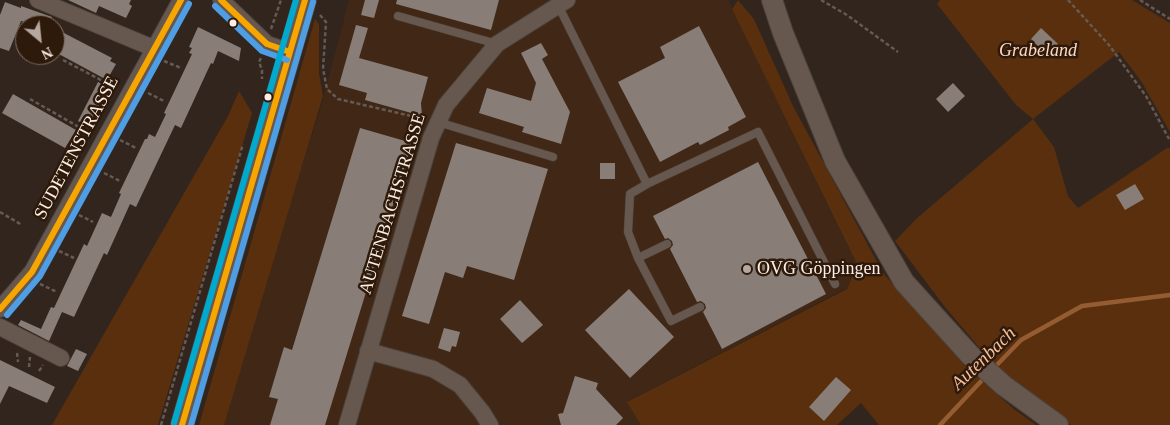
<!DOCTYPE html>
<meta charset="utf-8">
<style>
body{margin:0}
#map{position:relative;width:1170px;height:425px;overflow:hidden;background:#31251d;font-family:"Times New Roman",serif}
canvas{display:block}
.north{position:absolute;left:15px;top:15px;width:50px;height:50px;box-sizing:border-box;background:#2e1a0b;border:1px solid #816f62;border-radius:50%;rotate:152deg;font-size:14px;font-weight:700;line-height:20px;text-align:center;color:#fdeee5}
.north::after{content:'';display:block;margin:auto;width:18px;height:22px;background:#b6a89f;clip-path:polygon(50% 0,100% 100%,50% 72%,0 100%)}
</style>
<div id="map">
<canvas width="1170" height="425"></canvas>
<div class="north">N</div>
</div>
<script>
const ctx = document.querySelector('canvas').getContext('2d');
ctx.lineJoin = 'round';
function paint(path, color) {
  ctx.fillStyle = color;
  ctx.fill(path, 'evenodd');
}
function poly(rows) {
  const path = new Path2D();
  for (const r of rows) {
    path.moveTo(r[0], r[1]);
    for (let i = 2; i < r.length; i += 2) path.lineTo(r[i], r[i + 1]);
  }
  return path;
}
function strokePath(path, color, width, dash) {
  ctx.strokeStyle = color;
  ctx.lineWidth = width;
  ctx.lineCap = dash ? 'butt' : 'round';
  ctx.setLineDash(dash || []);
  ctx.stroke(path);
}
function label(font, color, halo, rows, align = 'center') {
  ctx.font = font + ' "Times New Roman",serif';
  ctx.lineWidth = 5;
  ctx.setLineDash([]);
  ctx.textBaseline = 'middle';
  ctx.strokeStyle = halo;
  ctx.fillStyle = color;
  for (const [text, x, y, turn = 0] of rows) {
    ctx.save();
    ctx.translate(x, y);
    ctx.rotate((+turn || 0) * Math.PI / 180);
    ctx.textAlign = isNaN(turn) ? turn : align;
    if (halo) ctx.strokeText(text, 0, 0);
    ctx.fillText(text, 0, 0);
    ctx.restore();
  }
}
paint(poly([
 [349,0,728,0,857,264,847,288,628,401,641,425,223,425,234,376,321,107]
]), '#412816');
paint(poly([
 [738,0,754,19,793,106,883,273,966,367,1015,410,1036,425,879,425,861,403,837,425,641,425,627,402,847,289,857,264,732,9],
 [940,0,1132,0,1170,23,1170,132,1141,81,1119,52,1033,119,1054,147,1068,196,1078,208,1167,148,1170,148,1170,425,1071,425,1029,395,999,371,945,307,895,241,916,219,1033,119,1016,105,937,4],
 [315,19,319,24,319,73,323,96,224,425,199,425],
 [239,91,252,113,158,425,52,425,228,116]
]), '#592f0e');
strokePath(poly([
 [992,370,1021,340,1082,306,1170,295],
 [940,425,985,377]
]), '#955c31', 4.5);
paint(poly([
 [68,0,131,0,129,4,132,6,126,18,99,6,96,13],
 [365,0,379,0,374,18,361,15],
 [397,0,499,0,491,30,396,4],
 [5,2,21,8,21,6,52,17,48,25,35,25,26,20,25,22,21,21,9,51,0,48,0,15],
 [356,25,368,28,359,58,428,77,421,103,422,116,365,100,367,93,339,85],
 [699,26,746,117,728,127,729,130,700,145,698,142,660,162,618,82,665,58,660,47],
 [198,27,241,48,239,61,218,51,213,64,211,63,181,128,175,125,136,207,130,204,107,255,104,253,74,317,62,312,49,341,18,325,21,320,41,329,51,307,54,308,84,244,87,246,102,213,111,217,121,194,119,193,145,139,147,139,149,134,155,137,166,114,164,113,192,54,189,53,192,48,189,47],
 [1041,28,1058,44,1047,55,1031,39],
 [62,32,112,58,110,61,116,64,107,80,55,52,55,44],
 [541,43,548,55,542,59,570,112,561,144,522,132,524,127,479,113,487,88,531,101,536,83,521,53],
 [98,82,109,88,88,126,78,121],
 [953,83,965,96,948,112,936,99],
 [13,94,76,130,65,148,2,113],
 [360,128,412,143,325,425,270,425,278,399,269,397,284,347,292,350],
 [456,143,548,169,514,280,467,266,463,278,445,272,429,324,402,316],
 [758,162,826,294,722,349,703,312,706,308,705,304,701,301,697,302,670,249,673,245,672,241,668,238,665,239,653,216],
 [600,163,615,163,615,179,600,179],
 [1135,184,1144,199,1125,210,1116,195],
 [629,289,674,337,630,378,585,330],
 [520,300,543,325,522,343,500,319],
 [444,328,460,332,456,347,452,346,450,352,438,348],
 [76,349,87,354,78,371,67,366],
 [0,360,55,387,47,403,9,386,0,404],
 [575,376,598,383,596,389,623,418,616,425,561,425,558,414,563,413],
 [836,377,851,390,824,421,809,407]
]), '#887e77');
const service = poly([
 [558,5,647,184,630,194,628,232,638,258,671,321,700,307],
 [398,16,497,44],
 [438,122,553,157],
 [647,184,758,132,835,284],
 [638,258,667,244]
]);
const minor = poly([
 [38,0,153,48],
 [221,0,267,44,290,52],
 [0,309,32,272,181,0],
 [0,327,61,358],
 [368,351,433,369,460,385,482,412,490,425],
 [347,425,431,138,446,105,497,44,567,0]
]);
const tertiary = poly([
 [772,0,783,33,835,161,904,282,970,355,1003,385,1058,425]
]);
const secondary = poly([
 [182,425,305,0]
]);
strokePath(service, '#4c423b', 9);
strokePath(minor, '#4c423b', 18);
strokePath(tertiary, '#4c423b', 22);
strokePath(secondary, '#4c423b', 24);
strokePath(poly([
 [821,0,847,15,898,52],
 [1068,0,1109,45,1146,96,1169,139],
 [1140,0,1170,19],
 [320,15,326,22,323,69,327,89,338,99,424,119],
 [271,29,281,0],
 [261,58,259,62,262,70,262,79],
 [63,60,116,88],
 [164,61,181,68],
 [148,93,164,101],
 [30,99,91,134],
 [120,140,136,148],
 [104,173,120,181],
 [0,212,22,225],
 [79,215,93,222],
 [59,251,74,258],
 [40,284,57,292],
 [17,353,18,362],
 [29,367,30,357],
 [39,371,43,365],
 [161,425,243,144]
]), '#665a52', 2.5, [4, 2.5]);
strokePath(service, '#66584e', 8);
strokePath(minor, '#66584e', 16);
strokePath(tertiary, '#66584e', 20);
strokePath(secondary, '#69584c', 22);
strokePath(poly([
 [221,0,267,44,290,52],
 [0,309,32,272,181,0],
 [182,425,305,0]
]), '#f7a600', 6);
strokePath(poly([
 [215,6,262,51,287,60],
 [7,315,40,276,189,4],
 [191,425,313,2]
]), '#4d9ee5', 6);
strokePath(poly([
 [174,423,296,0]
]), '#00a9ce', 6);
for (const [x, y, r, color] of [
 [233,23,4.5,"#fdeee5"],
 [268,97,4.5,"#fdeee5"],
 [747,269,5,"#b6a89f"]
]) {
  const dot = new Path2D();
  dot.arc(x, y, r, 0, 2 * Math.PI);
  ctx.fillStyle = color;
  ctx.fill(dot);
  strokePath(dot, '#2e1a0b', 2);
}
label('italic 18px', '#fed8c1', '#2e1a0b', [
 ["Grabeland",1038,51]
]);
label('18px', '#fdeee5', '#2e1a0b', [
 ["SUDETENSTRASSE",77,148,-62],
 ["AUTENBACHSTRASSE",393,204,-73]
]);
label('18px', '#fdeee5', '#2e1a0b', [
 ["OVG Göppingen",757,269]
], 'left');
label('italic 19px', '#f5bf9b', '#2e1a0b', [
 ["Autenbach",984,359,-44]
]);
</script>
